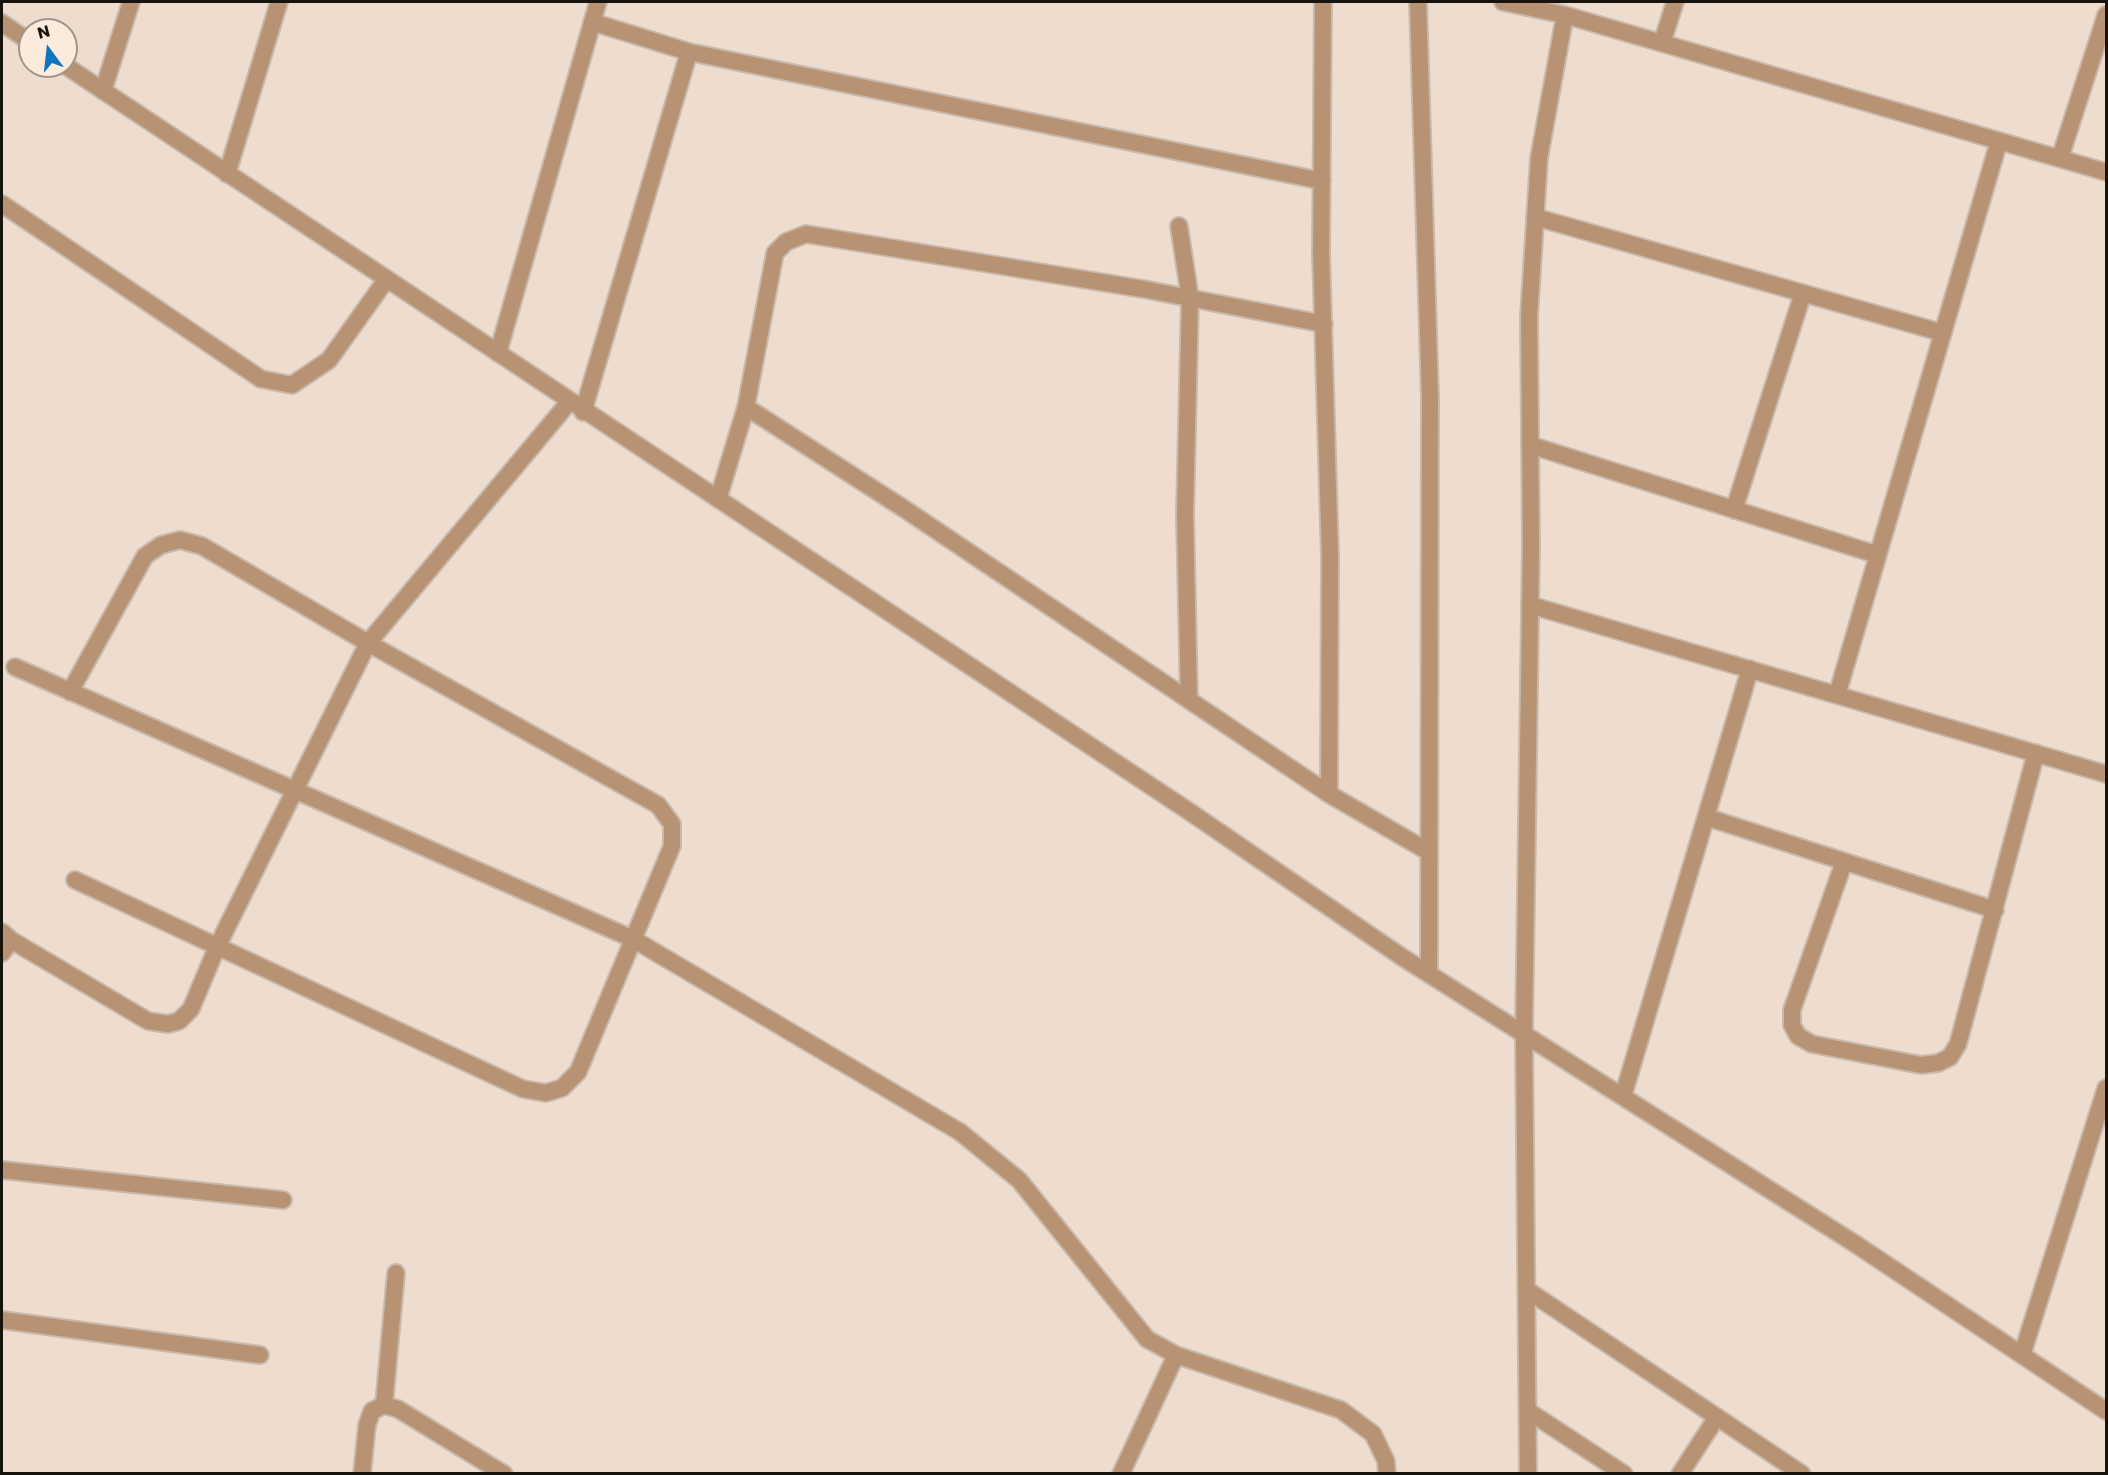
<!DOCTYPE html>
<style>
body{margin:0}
#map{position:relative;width:2108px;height:1475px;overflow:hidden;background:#eeddcf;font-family:Poppins,sans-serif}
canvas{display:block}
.frame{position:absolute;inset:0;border:3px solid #19130e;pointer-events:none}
.north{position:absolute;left:18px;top:18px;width:60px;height:60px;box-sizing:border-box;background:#fbebdc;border:2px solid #a1958a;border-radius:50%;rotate:345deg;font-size:16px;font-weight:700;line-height:24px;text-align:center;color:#19130e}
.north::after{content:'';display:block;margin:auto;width:21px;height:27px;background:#0e76c1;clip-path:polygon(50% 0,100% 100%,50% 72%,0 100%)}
</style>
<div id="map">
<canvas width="2108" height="1475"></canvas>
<div class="frame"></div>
<div class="north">N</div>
</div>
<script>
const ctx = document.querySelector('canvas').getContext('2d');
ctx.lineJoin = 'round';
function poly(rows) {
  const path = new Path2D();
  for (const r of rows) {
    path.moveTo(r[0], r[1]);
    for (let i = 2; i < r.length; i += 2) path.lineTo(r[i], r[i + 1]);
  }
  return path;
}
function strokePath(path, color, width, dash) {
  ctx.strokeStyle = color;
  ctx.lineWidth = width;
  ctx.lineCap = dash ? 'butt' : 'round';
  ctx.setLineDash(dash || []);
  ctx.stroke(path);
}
const minor = poly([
 [1323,2,1321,253,1330,557,1329,794],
 [1418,2,1430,397,1429,973],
 [592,22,689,52,1322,181],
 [1662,43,1675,2],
 [103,91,131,2],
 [2060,158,2106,15],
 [227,174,279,2],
 [2,204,261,379,292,385,329,360,386,280],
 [1535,217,1943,333],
 [1179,226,1190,298,1185,514,1189,700],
 [498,353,598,2],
 [746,407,903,508,1329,794,1429,852],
 [583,412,689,52],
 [1530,445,1878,555],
 [718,499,746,407,775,253,786,242,806,234,1143,289,1324,324],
 [1734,510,1803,293],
 [1530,605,2106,774],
 [15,667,633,939,960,1132,1019,1180,1147,1339,1176,1355,1341,1410,1373,1434,1386,1461,1387,1474],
 [1837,695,1999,141],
 [1706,817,1995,910],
 [1844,862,1792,1010,1792,1025,1798,1036,1812,1044,1921,1065,1938,1063,1950,1057,1958,1044,2036,753],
 [75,880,523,1089,546,1093,562,1088,578,1072,672,846,672,824,658,805,368,643,570,401],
 [2,932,11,940,148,1021,168,1024,179,1021,191,1009,217,947,368,643,202,546,180,540,161,545,145,556,70,692],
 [2,953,11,940],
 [1623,1096,1750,669],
 [2,1170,283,1200],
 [1527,1290,1802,1474],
 [2,1320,260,1355],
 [2022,1355,2106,1088],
 [384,1405,396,1273],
 [1528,1411,1624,1474],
 [362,1474,367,1425,372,1411,384,1405,398,1409,504,1474],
 [1121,1474,1176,1355],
 [1680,1474,1717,1417]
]);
const tertiary = poly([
 [1503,2,1565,15,2106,172],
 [2,23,30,42],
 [66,66,1193,814,1402,957,1857,1245,2106,1411],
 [1528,1474,1524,1033,1531,545,1529,316,1539,158,1565,15]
]);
strokePath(minor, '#c8b9ac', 20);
strokePath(tertiary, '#c8b9ac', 20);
strokePath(minor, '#b79374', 16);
strokePath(tertiary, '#b79374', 16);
</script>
